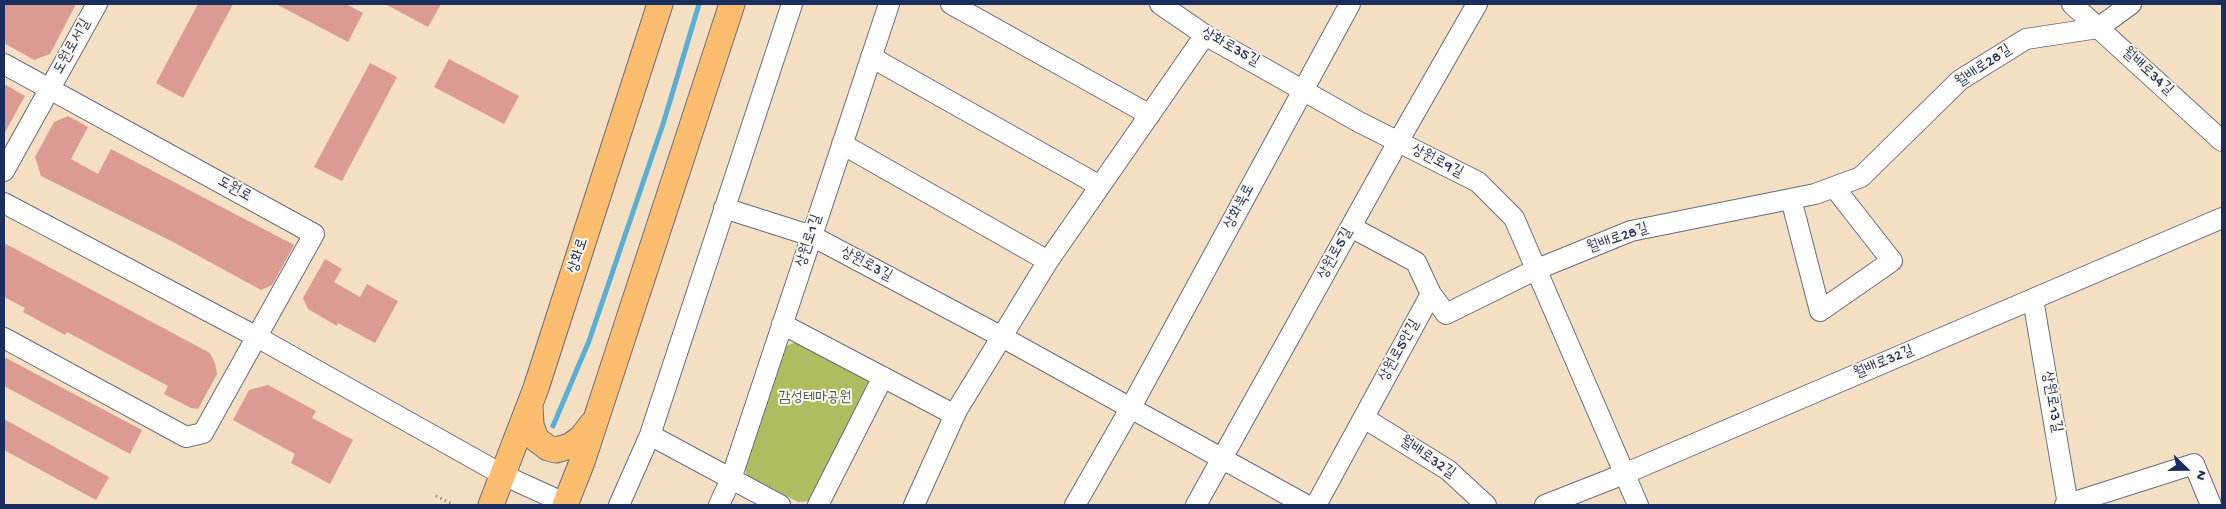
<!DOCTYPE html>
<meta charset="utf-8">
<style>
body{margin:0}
#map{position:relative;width:2226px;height:509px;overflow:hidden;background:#f4dfc2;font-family:"Gochi Hand",sans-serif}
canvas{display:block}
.frame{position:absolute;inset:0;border:5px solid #1b2f5e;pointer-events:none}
.north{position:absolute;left:2161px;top:444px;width:50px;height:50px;-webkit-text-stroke:4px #fbf7ec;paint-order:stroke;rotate:112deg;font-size:14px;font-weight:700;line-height:20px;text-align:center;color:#1b2f5e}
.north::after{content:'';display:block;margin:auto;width:18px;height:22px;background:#1b2f5e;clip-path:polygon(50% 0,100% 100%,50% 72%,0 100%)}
</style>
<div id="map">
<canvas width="2226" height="509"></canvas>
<div class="frame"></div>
<div class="north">N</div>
</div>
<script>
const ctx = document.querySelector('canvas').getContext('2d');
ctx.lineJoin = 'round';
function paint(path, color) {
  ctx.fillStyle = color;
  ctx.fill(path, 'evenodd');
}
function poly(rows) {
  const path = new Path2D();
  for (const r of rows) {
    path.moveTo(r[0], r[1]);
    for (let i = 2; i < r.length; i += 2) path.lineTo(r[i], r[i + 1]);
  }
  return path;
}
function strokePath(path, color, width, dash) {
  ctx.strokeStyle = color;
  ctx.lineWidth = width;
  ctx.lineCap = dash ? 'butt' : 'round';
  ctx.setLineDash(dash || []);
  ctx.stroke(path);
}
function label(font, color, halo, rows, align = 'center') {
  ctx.font = font + ' "Gochi Hand","Poor Story",sans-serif';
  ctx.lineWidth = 4;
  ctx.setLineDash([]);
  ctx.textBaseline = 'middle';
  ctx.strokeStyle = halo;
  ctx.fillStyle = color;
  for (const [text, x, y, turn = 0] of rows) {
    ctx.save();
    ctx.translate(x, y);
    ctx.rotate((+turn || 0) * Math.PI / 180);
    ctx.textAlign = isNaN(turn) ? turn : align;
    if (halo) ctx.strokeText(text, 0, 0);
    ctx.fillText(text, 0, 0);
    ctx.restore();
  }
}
paint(poly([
 [801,340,870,374,873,386,814,501,798,502,747,475,743,462,786,346]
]), '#adbd60');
strokePath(poly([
 [553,426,589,341,664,121,699,4]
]), '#58aed5', 5);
paint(poly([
 [4,4,76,4,50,54,34,60,4,43],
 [198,4,233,4,183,98,156,83],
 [276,4,346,4,363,13,348,42],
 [385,4,441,4,428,27],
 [449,59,519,96,504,124,434,87],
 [370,63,397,77,342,181,314,167],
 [4,84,25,96,4,134],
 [68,116,88,127,71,159,98,174,111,149,294,245,272,285,261,290,175,243,41,176,35,157,54,122],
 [4,243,210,353,215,363,217,374,198,409,191,408,164,394,168,386,67,332,65,335,23,312,25,308,4,297],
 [325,259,342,269,334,282,360,297,367,284,398,301,375,343,338,323,337,326,308,309,303,298],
 [4,357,142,430,130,454,4,386],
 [268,385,316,411,312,418,353,440,330,484,291,463,295,454,233,420,249,390],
 [4,419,109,477,96,500,4,450]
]), '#dc9b92');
const minor = poly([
 [951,4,1150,115],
 [1160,4,1205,35,1359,122,1478,182,1514,218,1638,505],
 [2072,4,2222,141],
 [871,57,1100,186],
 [4,64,314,234,203,433,186,437,4,338],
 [842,144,1048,261],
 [4,171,97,4],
 [1791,199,1820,311,1892,261,1834,187],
 [4,203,257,337,503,475,569,505],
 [724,208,812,236,1002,337,1306,505],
 [1431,294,1446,314,1535,270,1631,231,1815,194,1861,177,1960,80,2026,39,2098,28,2131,4],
 [2033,299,2068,505],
 [782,324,955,415],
 [1364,418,1448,470,1486,505],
 [650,435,780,505],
 [619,505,650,435,792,4],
 [719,505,731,479,889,4],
 [818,505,883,377],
 [914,505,957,410,1048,261,1205,35],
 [1075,505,1130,409,1350,4],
 [1196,505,1398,142,1477,4],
 [1316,505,1431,294,1416,262,1351,227],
 [1545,505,1624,474,2222,218],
 [2065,505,2194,464,2211,505]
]);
const major = poly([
 [530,406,531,425,536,439,548,448,556,450,570,446,581,438,592,424],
 [491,505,536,388,660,4],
 [565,505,582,462,732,4]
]);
strokePath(minor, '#676d81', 22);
strokePath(major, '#676d81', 27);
strokePath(poly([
 [436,496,454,505]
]), '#676d81', 3, [1, 4]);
strokePath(minor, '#fff', 20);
strokePath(major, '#fcbd6f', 25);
label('15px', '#1b2f5e', '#fbf7ec', [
 ["도원로서길",73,47,-61],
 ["상화로35길",1230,48,29],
 ["월배로28길",1984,67,-34],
 ["월배로34길",2147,72,42],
 ["상원로9길",1437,162,27],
 ["도원로",234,190,29],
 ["상화북로",1240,207,-62],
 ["월배로28길",1618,239,-19],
 ["상원로1길",810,241,-72],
 ["상원로5길",1336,254,-61],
 ["상화로",579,256,-72],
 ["상원로3길",866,265,28],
 ["상원로5안길",1400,351,-61],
 ["월배로32길",1884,363,-23],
 ["상원로13길",2051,402,80],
 ["월배로32길",1427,458,34]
]);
label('15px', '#475a5f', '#fbf7ec', [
 ["감성테마공원",815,399]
]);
</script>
